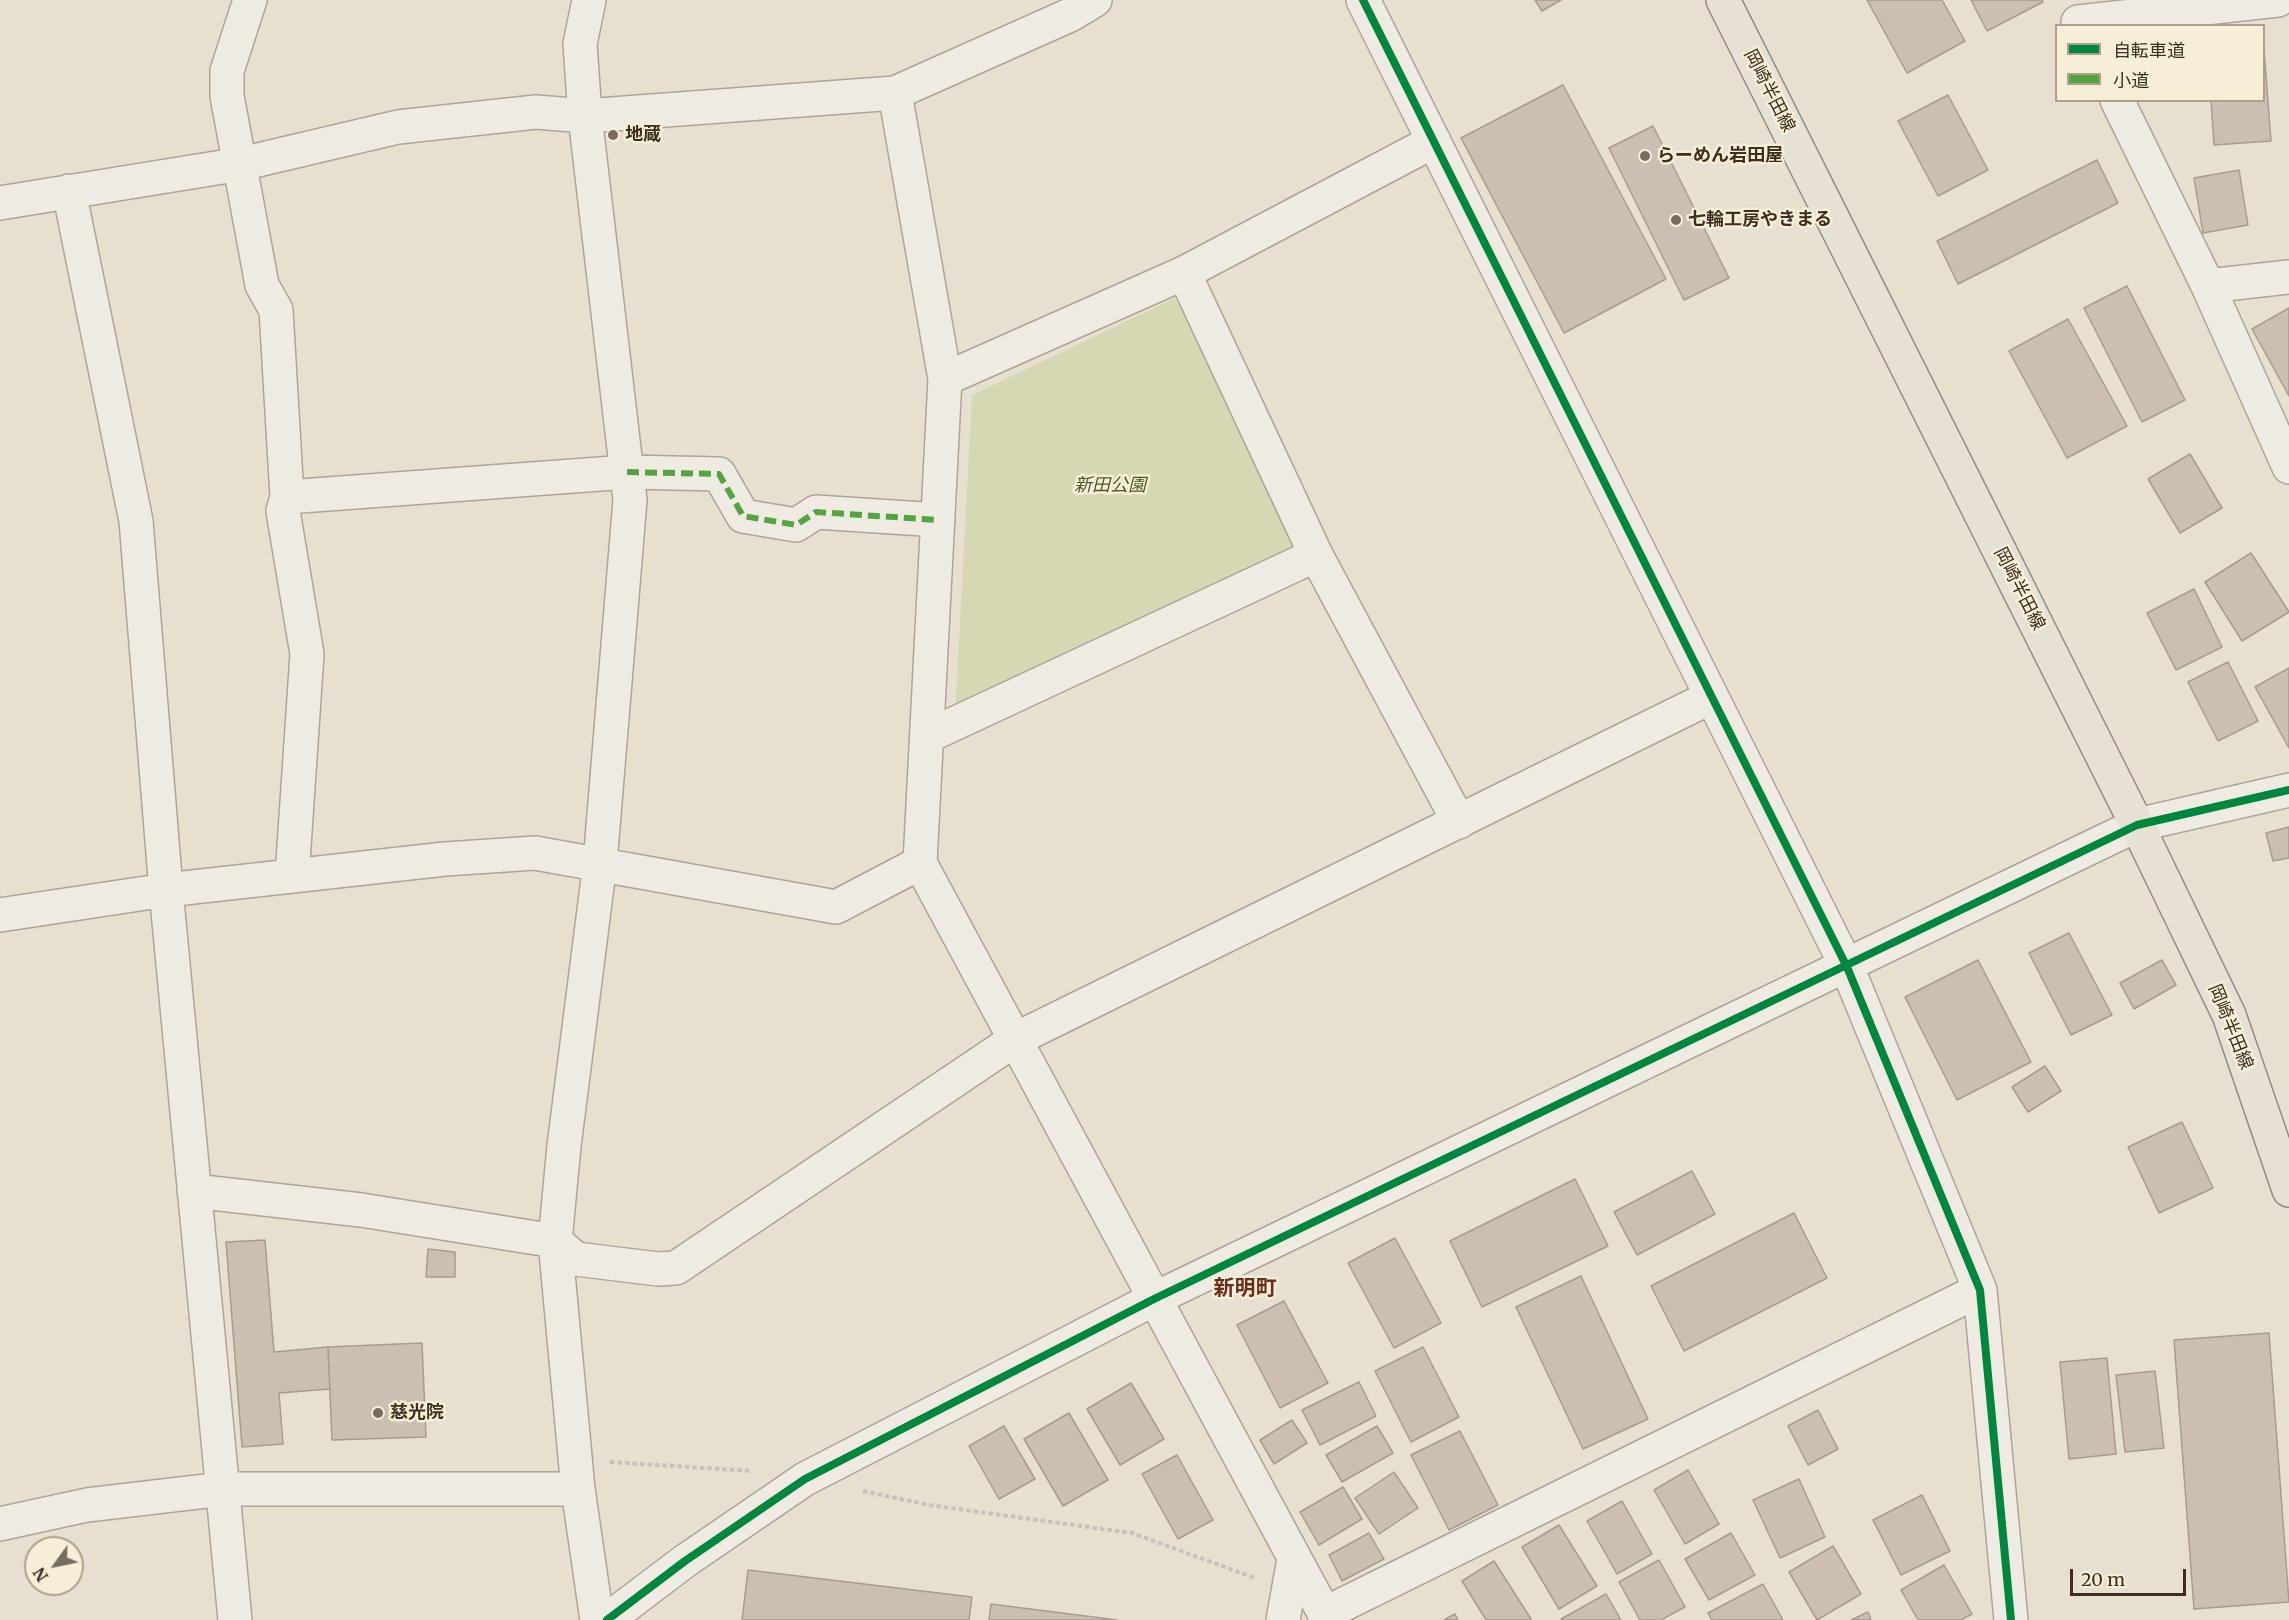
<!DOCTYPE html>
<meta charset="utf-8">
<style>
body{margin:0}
#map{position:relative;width:2289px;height:1620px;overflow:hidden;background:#e7e0d1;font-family:Merriweather,"Noto Sans JP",serif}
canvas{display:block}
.legend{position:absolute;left:2055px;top:24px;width:210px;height:78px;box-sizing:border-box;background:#f7eed8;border:2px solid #ada18e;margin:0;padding:8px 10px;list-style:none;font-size:18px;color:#3d2e20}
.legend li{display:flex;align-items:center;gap:12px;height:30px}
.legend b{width:30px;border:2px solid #ada18e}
.north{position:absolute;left:24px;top:1536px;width:60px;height:60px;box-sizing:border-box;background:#f7eed8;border:2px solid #ada18e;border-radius:50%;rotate:237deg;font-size:16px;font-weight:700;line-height:24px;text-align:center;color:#3d2e20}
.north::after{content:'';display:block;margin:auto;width:21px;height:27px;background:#786c5e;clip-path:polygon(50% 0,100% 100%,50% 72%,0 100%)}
.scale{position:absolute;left:2070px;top:1569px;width:116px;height:27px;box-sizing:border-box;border:3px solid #3d2e20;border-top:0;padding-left:8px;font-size:18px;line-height:21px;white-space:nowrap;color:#3d2e20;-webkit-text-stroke:4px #f7eed8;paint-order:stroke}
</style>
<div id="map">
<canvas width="2289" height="1620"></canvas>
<ul class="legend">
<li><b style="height:8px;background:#00873e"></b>自転車道</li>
<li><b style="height:8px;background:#54a441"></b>小道</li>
</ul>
<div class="north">N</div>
<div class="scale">20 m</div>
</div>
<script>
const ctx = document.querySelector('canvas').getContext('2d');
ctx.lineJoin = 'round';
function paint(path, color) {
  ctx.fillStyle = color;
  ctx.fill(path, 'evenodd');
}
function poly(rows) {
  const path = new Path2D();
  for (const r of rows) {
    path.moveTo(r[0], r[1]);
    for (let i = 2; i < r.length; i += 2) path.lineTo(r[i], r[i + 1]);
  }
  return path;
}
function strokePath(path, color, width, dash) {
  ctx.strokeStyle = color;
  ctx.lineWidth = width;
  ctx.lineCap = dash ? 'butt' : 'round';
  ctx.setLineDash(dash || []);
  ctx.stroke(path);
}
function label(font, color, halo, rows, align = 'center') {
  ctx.font = font + ' Merriweather,"Noto Sans JP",serif';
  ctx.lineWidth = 5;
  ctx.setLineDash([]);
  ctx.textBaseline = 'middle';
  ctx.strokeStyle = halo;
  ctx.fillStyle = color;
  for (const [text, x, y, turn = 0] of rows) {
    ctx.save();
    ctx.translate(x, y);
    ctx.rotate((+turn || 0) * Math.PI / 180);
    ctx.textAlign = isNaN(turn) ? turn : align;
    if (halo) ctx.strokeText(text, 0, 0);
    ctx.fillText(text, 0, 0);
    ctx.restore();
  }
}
paint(poly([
 [1175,298,1301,552,955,717,972,395]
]), '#d6d7b3');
const building = poly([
 [1535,0,1561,0,1542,11,1535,0],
 [1867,0,1942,0,1965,41,1907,73,1867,0],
 [1971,0,2042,0,2043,2,1987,31,1971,0],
 [2264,49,2271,141,2214,145,2211,100,2264,100,2264,49],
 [1563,85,1666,279,1564,333,1461,138,1563,85],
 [1948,95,1988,170,1938,196,1898,121,1948,95],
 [1653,126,1729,278,1684,300,1609,148,1653,126],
 [2097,160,2118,203,1958,284,1937,241,2097,160],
 [2239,170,2248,225,2203,233,2194,178,2239,170],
 [2127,286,2185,400,2142,422,2084,308,2127,286],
 [2289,308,2289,396,2252,329,2289,308],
 [2068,319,2127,426,2067,458,2009,351,2068,319],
 [2190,454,2222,508,2180,533,2148,479,2190,454],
 [2251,553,2289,612,2242,641,2205,582,2251,553],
 [2194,589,2222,647,2176,670,2147,613,2194,589],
 [2228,662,2258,721,2218,741,2188,682,2228,662],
 [2289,668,2289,748,2255,687,2289,668],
 [2289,827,2289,858,2273,861,2266,833,2289,827],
 [2069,933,2112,1015,2071,1035,2029,953,2069,933],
 [1978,960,2031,1062,1957,1100,1905,997,1978,960],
 [2162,960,2176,985,2134,1009,2120,983,2162,960],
 [2045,1066,2061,1091,2028,1112,2012,1087,2045,1066],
 [2182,1122,2213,1188,2159,1213,2128,1147,2182,1122],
 [1692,1171,1715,1214,1637,1255,1614,1212,1692,1171],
 [1575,1179,1608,1246,1482,1307,1450,1241,1575,1179],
 [1794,1213,1827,1278,1684,1351,1651,1286,1794,1213],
 [1395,1238,1441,1323,1394,1348,1348,1263,1395,1238],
 [265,1240,274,1352,328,1347,330,1389,279,1393,283,1444,242,1447,226,1242,265,1240],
 [428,1249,455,1252,455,1277,426,1277,428,1249],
 [1581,1276,1648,1419,1583,1449,1516,1307,1581,1276],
 [1284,1301,1328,1383,1280,1408,1237,1325,1284,1301],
 [2269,1333,2289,1602,2194,1609,2174,1340,2269,1333],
 [422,1343,426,1437,332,1440,328,1347,422,1343],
 [1423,1347,1459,1417,1411,1442,1375,1371,1423,1347],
 [2107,1358,2116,1454,2069,1459,2060,1362,2107,1358],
 [2155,1371,2164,1448,2125,1452,2116,1375,2155,1371],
 [1359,1382,1376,1416,1320,1445,1302,1410,1359,1382],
 [1131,1383,1164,1439,1120,1465,1087,1409,1131,1383],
 [1818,1410,1838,1449,1808,1465,1788,1426,1818,1410],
 [1069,1413,1108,1480,1063,1506,1024,1439,1069,1413],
 [1292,1420,1307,1443,1274,1464,1260,1440,1292,1420],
 [1004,1426,1035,1479,999,1499,969,1446,1004,1426],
 [1377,1426,1393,1453,1342,1482,1326,1455,1377,1426],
 [1460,1431,1498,1505,1449,1530,1411,1455,1460,1431],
 [1177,1455,1213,1520,1178,1539,1142,1474,1177,1455],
 [1688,1470,1719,1524,1685,1544,1654,1490,1688,1470],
 [1394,1472,1418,1508,1379,1534,1355,1498,1394,1472],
 [1799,1479,1825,1537,1780,1558,1753,1500,1799,1479],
 [1343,1487,1362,1519,1319,1545,1300,1512,1343,1487],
 [1922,1495,1950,1551,1901,1575,1873,1520,1922,1495],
 [1622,1501,1652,1554,1617,1574,1587,1521,1622,1501],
 [1559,1525,1597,1586,1559,1609,1522,1547,1559,1525],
 [1369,1533,1384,1559,1342,1581,1329,1555,1369,1533],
 [1731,1533,1755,1575,1709,1600,1685,1559,1731,1533],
 [1833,1546,1861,1594,1817,1620,1789,1572,1833,1546],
 [1659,1560,1685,1607,1661,1620,1640,1620,1619,1582,1659,1560],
 [1494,1561,1531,1619,1529,1620,1486,1620,1462,1581,1494,1561],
 [1944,1565,1972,1614,1961,1620,1918,1620,1901,1590,1944,1565],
 [748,1570,972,1597,969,1620,742,1620,748,1570],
 [1763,1584,1783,1620,1712,1620,1708,1613,1763,1584],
 [1606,1594,1621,1620,1562,1620,1561,1619,1606,1594],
 [991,1604,1117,1620,989,1620,991,1604],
 [1868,1612,1871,1620,1851,1620,1868,1612],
 [1455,1614,1458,1620,1444,1620,1455,1614]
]);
paint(building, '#cbbfb2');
strokePath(building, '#a89c90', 1.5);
const minor = poly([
 [250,0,227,71,227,96,262,285,276,310,287,497,283,511,307,654,292,876],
 [589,0,580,44,585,116,630,500,600,863,564,1146,555,1241,578,1489,597,1620],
 [1363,0,1847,967,1980,1290,2011,1620],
 [2078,22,2278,0],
 [895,93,945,379,920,863,1328,1620],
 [2117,100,2208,286,2289,467],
 [69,191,136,521,166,890,235,1620],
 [0,203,241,164,398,127,536,112,585,116,895,93,1070,15,1095,0],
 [1184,273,1316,555,1459,822],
 [2208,286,2289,277],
 [945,379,1184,273,1434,141],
 [287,497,627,472,719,474,743,516,796,525,816,512,938,520],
 [928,736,1316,555],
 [0,915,166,890,445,859,535,853,836,907,920,863],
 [194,1191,361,1210,555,1241,576,1259,658,1269,676,1268,1016,1039,1711,697],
 [0,1524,87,1505,223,1489,578,1489],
 [1324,1614,1980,1290],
 [607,1620,685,1561,805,1479,1154,1299,2137,825,2289,790],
 [1283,1620,1294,1559]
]);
const major = poly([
 [1723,0,2137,825,2229,1015,2289,1190]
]);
strokePath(minor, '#ada599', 36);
strokePath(major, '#928b80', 36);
strokePath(poly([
 [610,1462,752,1471],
 [863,1491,929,1505,1132,1533,1255,1578]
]), '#c8c2b9', 4, [4.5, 3]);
strokePath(minor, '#efebe3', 33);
strokePath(major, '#e6e1d4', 33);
strokePath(poly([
 [627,472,719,474,743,516,796,525,816,512,938,520]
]), '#54a441', 6, [12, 6]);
strokePath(poly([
 [1363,0,1847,967,1980,1290,2011,1620],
 [607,1620,685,1561,805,1479,1154,1299,2137,825,2289,790]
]), '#00873e', 8);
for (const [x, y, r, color] of [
 [613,135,6,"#786c5e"],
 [1645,156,6,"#786c5e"],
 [1676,220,6,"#786c5e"],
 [378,1413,6,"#786c5e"]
]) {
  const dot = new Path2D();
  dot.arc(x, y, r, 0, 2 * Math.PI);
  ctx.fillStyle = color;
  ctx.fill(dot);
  strokePath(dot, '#f7eed8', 2);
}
label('18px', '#3d2e20', '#f7eed8', [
 ["岡崎半田線",1769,91,63],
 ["岡崎半田線",2019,589,63],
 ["岡崎半田線",2230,1027,68]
]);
label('bold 18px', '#3d2e20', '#f7eed8', [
 ["地蔵",625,135],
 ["らーめん岩田屋",1657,156],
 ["七輪工房やきまる",1688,220],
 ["慈光院",390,1413]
], 'left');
label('italic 18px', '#4d5a26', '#f7eed8', [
 ["新田公園",1110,486]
]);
label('bold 21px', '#6b2e1e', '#f7eed8', [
 ["新明町",1245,1289]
]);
</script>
